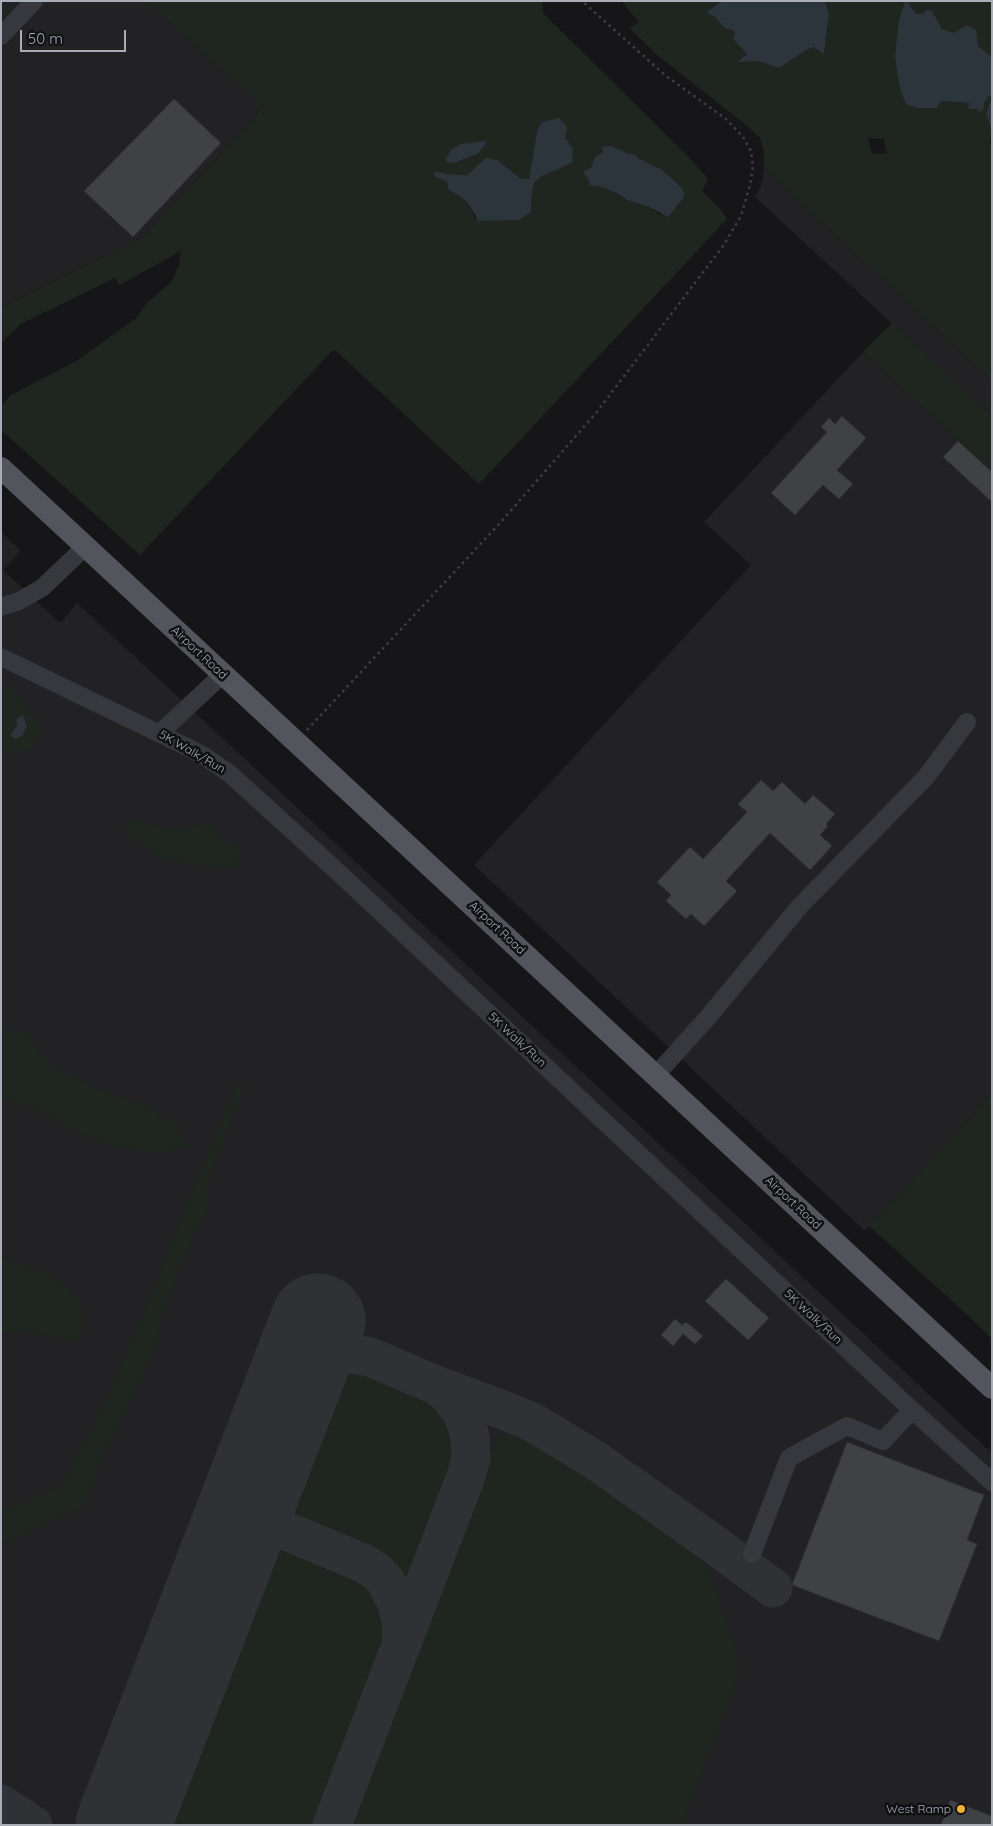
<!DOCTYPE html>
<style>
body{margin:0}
#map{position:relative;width:993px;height:1826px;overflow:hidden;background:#161618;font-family:Quicksand,sans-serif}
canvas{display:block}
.frame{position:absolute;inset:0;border:2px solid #a8adb8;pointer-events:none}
.scale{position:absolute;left:20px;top:30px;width:106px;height:22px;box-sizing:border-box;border:2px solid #a8adb8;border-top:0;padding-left:6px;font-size:15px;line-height:18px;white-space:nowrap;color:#a8adb8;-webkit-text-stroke:4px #111113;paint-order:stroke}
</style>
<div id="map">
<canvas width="993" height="1826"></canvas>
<div class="frame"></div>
<div class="scale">50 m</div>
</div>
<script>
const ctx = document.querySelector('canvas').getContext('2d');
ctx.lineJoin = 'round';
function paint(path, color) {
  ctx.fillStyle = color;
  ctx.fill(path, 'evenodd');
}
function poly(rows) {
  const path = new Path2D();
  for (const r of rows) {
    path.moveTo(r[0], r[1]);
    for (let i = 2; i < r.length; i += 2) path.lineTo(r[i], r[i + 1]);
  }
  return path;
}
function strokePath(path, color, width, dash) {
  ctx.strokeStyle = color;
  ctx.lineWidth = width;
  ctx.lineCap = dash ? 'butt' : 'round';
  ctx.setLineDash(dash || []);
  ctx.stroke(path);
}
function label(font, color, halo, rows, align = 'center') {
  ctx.font = font + ' Quicksand,sans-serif';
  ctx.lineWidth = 5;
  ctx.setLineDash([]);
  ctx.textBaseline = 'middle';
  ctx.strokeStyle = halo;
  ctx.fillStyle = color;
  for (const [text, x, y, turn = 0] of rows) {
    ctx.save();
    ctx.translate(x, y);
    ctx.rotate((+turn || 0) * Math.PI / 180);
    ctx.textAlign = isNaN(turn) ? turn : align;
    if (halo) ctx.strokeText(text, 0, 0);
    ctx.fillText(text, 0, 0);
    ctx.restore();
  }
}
paint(poly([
 [1,1,146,1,262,105,252,121,143,237,1,307],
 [764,169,992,381,992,416,755,197,762,183],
 [863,352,992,472,992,1094,865,1231,474,865,751,565,704,522],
 [1,532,21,551,3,570,60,623,77,603,992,1453,992,1825,1,1825]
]), '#222225');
paint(poly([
 [146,1,542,1,543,13,687,155,708,179,702,191,722,211,727,219,479,484,334,349,140,555,1,430,1,406,11,395,78,360,135,319,146,304,172,281,179,265,181,251,120,285,115,278,21,324,1,343,1,307,143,237,252,121,262,106],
 [537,131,565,138,573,148,572,163,540,177,534,183,532,193,531,211,497,220,477,221,466,201,448,189,445,174,467,175,475,167,521,179,529,179],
 [475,143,464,159,454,163,461,144],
 [611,146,662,170,662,216,649,207,627,200,618,193,601,187,589,185,589,180,603,152],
 [621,1,722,1,706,12,715,17,725,28,733,31,735,35,733,39,747,54,738,61,758,61,779,68,805,51,814,47,824,54,829,14,825,1,905,1,899,20,937,108,940,101,969,103,984,107,983,103,989,96,992,98,986,113,992,132,989,144,992,145,992,381,764,169,764,150,760,138,747,126,656,54,629,28,639,22],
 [868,138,884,139,887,154,872,153],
 [907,1,992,1,992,57,978,46,954,33,942,29,932,11,923,14,916,14],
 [892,323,992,416,992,472,863,352],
 [13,686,17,690,16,693,44,730,41,736,37,738,32,745,33,750,1,753,1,687,9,688],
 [141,820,163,828,181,829,198,825,208,824,215,829,219,837,239,847,239,854,237,865,230,868,192,866,157,855,128,836,125,829,124,826,133,821],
 [1,1029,25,1032,35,1040,35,1049,53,1065,94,1087,153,1108,157,1115,182,1125,180,1137,193,1148,177,1148,158,1154,118,1147,78,1133,41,1112,1,1096],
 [241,1073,243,1091,211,1174,209,1189,209,1209,195,1232,165,1308,154,1353,116,1432,105,1449,87,1502,82,1508,1,1544,1,1512,61,1486,67,1478,78,1452,104,1405,147,1305,190,1196],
 [992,1094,992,1339,960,1308,869,1226],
 [1,1258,51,1274,81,1302,85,1322,79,1343,48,1335,1,1331],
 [352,1367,368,1370,416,1389,434,1399,446,1411,452,1421,458,1439,458,1461,456,1470,408,1594,394,1570,380,1557,297,1522,288,1505,287,1492,331,1378,342,1369],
 [519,1433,528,1435,567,1457,685,1539,685,1540,703,1557,710,1572,734,1643,739,1662,739,1672,736,1682,734,1682,735,1688,682,1825,345,1825,488,1456,499,1440,509,1434],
 [289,1550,356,1577,374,1587,388,1618,387,1642,317,1825,160,1825,258,1566,271,1553]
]), '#1e261f');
paint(poly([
 [722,1,825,1,829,14,824,54,813,47,805,51,779,68,758,61,737,62,747,54,733,39,735,35,734,31,725,28,715,17,706,12],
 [905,1,907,1,916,14,923,14,927,9,932,11,942,29,954,33,967,25,976,30,978,46,992,57,992,98,989,96,984,103,984,107,981,112,976,109,968,109,969,103,941,101,937,108,918,108,906,104,900,88,895,57,899,20],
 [992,98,992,132,986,113],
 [559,118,567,127,565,138,573,148,572,163,540,177,534,183,532,193,531,212,519,220,477,221,476,216,466,201,448,189,447,182,434,176,435,171,445,174,467,175,486,158,497,160,521,179,529,179,537,131,542,122],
 [487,141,479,153,454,163,446,162,446,158,452,149,461,144],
 [611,146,629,154,630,153,635,155,638,158,662,170,682,188,684,193,684,197,668,217,649,207,627,200,617,193,601,187,589,185,589,180,583,172,592,167,594,158,603,152,602,147],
 [23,715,27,726,22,736,15,739,10,735,18,725,16,722,17,718]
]), '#2c353c');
strokePath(poly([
 [300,1366,343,1355,354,1354,370,1357,436,1385,506,1411,534,1423,595,1460,715,1545,773,1588],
 [243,1513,365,1564,377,1572,385,1580,397,1604,402,1626,401,1644],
 [1,1804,33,1825],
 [332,1825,465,1479,471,1459,470,1436,463,1414,449,1395,436,1385]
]), '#303135', 39);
strokePath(poly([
 [123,1825,318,1321]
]), '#303135', 95);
const building = poly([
 [174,99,221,143,133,237,84,191,174,99],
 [842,416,866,438,837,470,853,484,839,499,823,485,795,515,771,493,827,432,821,427,829,418,835,424,842,416],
 [958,441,992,472,992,502,943,457,958,441],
 [761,780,773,791,782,782,805,804,813,795,835,814,826,824,828,826,820,835,832,846,810,870,770,833,726,881,737,891,704,926,691,914,686,919,666,901,671,895,657,882,690,847,703,859,747,812,738,804,761,780],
 [726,1279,769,1318,748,1340,705,1301,726,1279],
 [675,1319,682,1325,686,1322,703,1336,695,1344,683,1334,673,1346,661,1335,675,1319],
 [847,1442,984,1495,967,1540,977,1544,939,1641,792,1585,847,1442],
 [950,1800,992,1816,992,1825,941,1825,950,1800]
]);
paint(building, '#404145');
strokePath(building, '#303034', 1);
strokePath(poly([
 [307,730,500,523,596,413,723,246,741,216,750,185,753,167,751,151,743,137,726,119,666,76,582,1]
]), '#3d3f44', 2.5, [2.5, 4]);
strokePath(poly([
 [1,36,34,1],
 [1,607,19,601,42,588,85,547],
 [1,657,185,746,204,756,230,774,338,872,912,1410,992,1482],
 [160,733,223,674],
 [656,1075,709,1016,800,906,926,777,967,722],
 [752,1554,789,1458,847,1426,883,1441,912,1410]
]), '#37383d', 18);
strokePath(poly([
 [1,468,992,1388]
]), '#53555c', 22);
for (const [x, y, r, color] of [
 [961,1809,5,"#f2b134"]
]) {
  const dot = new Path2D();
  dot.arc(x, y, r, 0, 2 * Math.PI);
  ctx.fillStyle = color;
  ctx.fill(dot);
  strokePath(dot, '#111113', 2);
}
label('12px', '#a8adb8', '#111113', [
 ["Airport Road",199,653,43],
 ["5K Walk/Run",192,752,30],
 ["Airport Road",497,928,43],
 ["5K Walk/Run",517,1040,43],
 ["Airport Road",793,1203,43],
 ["5K Walk/Run",813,1317,43]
]);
label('12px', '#a8adb8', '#111113', [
 ["West Ramp",951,1809]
], 'right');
</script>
